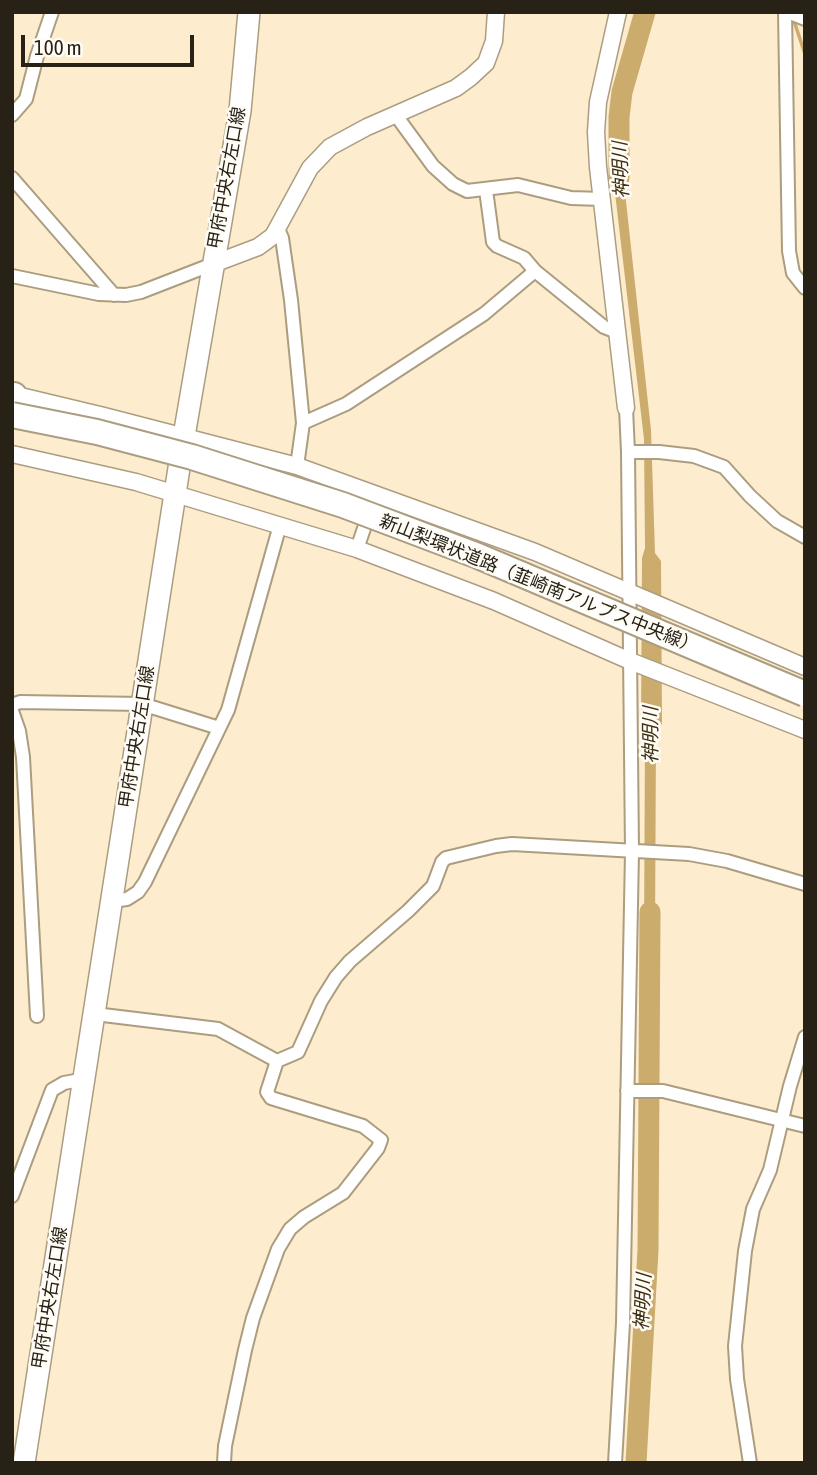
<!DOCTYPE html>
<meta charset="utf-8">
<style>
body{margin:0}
#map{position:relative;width:817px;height:1475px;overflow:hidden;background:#fdedce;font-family:"Asap Condensed",sans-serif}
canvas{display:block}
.frame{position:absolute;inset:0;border:14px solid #272116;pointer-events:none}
.scale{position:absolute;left:21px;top:35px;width:173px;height:32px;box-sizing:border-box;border:4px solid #272116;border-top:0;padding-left:9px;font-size:21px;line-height:24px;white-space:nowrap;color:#272116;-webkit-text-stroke:5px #fffcf5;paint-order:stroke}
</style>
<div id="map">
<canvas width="817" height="1475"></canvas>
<div class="frame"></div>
<div class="scale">100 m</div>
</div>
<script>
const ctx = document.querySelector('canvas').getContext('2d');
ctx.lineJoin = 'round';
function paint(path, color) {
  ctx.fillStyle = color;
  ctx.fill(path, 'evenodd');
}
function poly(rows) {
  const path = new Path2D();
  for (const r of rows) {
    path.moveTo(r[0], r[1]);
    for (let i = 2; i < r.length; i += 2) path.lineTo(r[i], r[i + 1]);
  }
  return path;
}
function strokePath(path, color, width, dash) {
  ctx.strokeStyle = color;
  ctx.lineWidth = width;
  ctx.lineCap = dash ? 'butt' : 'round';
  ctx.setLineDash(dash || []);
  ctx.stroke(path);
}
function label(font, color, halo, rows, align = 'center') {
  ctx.font = font + ' "Asap Condensed","Noto Sans JP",sans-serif';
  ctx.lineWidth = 5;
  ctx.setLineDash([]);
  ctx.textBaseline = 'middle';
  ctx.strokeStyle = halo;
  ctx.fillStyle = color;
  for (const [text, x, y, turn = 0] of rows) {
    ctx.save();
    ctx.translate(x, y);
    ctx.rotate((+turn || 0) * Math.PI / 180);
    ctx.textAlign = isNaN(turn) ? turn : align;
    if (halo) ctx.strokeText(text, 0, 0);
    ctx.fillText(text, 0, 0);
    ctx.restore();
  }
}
paint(poly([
 [612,150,623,150,624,183,651,430,655,553,661,561,662,724,656,731,655,940,644,940,645,734,641,723,642,558,645,548,644,439,613,176]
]), '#cbac6d');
strokePath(poly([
 [793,18,805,54]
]), '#cbac6d', 3.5);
strokePath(poly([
 [619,178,619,117,622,92,645,12],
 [636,1463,648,1250,650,912]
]), '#cbac6d', 21);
const minor = poly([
 [785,12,789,251,793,273,805,288],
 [787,12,805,19],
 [395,114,433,166,453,184,467,191,518,185,571,198,602,199],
 [12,115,26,99,37,56,52,12],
 [12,178,114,295],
 [486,190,493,242,497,246,524,258,535,271,604,327,617,332],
 [278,229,282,238,291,300,303,423,297,466],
 [12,276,99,294,126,295,141,292,213,264],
 [303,423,346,404,484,314,535,271],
 [628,452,659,452,694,456,724,467,750,496,777,521,805,537],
 [357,549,376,493],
 [12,705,20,702,142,704,219,728],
 [12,711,19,731,23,757,37,1016],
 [111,901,127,899,138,892,145,882,228,710,280,525],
 [95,1014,218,1029,277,1061,298,1052,321,1001,336,977,350,961,408,911,433,886,442,862,446,858,496,846,512,844,689,854,727,861,805,884],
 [627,1091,663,1091,805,1126],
 [12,1196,52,1090,64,1083,85,1079],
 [224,1463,225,1446,245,1350,253,1318,278,1249,290,1229,304,1217,343,1193,378,1148,381,1140,363,1126,271,1098,267,1092,277,1061],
 [615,1463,623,1323,632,852,628,452,626,408],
 [750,1463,737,1379,735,1346,745,1251,753,1209,770,1170,790,1086,805,1037]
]);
const tertiary = poly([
 [618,12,598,102,596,132,598,167,626,408],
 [213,264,258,247,273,236,310,168,330,147,367,127,456,88,471,77,486,63,494,41,496,12],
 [12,394,104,416,297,466,535,552,805,667],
 [12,454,136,482,357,549,494,601,630,661,805,730]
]);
const primary = poly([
 [24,1463,184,436,240,111,249,12]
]);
const motorway = poly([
 [12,395,14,395]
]);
strokePath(minor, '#ac9d80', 16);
strokePath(tertiary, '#ac9d80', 19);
strokePath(primary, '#ac9d80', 24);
strokePath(motorway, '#ac9d80', 28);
strokePath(minor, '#fff', 12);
strokePath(tertiary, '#fff', 16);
strokePath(primary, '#fff', 21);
strokePath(motorway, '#fff', 24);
const motorwayBridge = poly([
 [12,415,97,432,192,457,343,505,478,556,805,694]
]);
strokePath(motorwayBridge, '#ac9d80', 28, []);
strokePath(motorwayBridge, '#fff', 24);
label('18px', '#272116', '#fffcf5', [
 ["甲府中央右左口線",227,178,-80],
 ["新山梨環状道路（韮崎南アルプス中央線）",539,584,22],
 ["甲府中央右左口線",137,737,-81],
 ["甲府中央右左口線",50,1298,-81]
]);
label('italic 19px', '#3c2f12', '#fffcf5', [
 ["神明川",621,170,-92],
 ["神明川",651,735,-90],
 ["神明川",643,1302,-87]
]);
</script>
